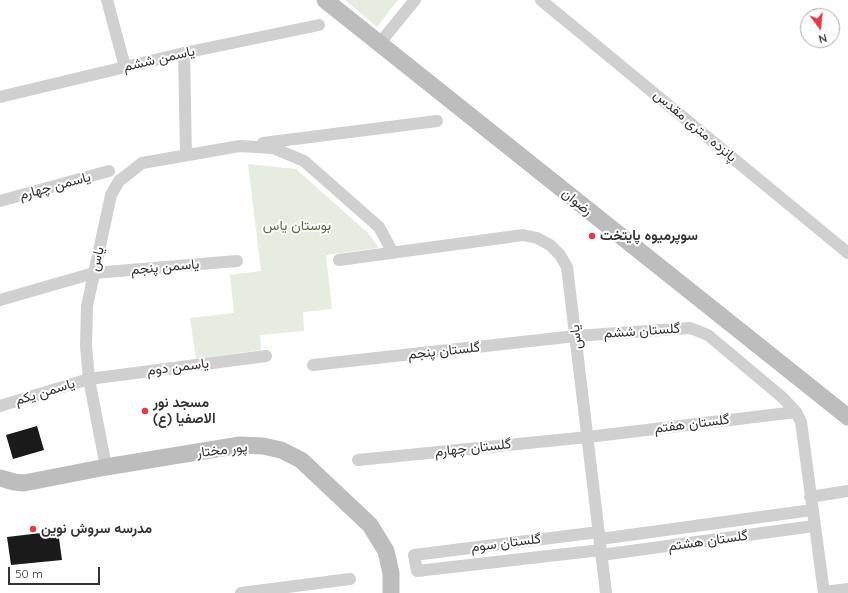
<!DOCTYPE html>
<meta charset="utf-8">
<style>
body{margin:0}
#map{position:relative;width:848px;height:593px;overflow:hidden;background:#fff;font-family:Quicksand,sans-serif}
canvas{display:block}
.north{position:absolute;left:800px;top:8px;width:40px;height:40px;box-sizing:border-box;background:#fff;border:1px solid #adadad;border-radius:50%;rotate:165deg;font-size:11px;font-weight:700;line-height:16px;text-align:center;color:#333}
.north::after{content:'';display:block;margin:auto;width:14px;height:18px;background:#e63946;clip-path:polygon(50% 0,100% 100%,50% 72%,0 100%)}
.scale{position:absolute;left:8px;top:567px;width:92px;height:18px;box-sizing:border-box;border:2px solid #333;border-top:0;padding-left:5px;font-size:12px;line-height:14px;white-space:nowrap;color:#333;-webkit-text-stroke:3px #fff;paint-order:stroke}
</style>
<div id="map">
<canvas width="848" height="593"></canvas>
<div class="north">N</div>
<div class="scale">50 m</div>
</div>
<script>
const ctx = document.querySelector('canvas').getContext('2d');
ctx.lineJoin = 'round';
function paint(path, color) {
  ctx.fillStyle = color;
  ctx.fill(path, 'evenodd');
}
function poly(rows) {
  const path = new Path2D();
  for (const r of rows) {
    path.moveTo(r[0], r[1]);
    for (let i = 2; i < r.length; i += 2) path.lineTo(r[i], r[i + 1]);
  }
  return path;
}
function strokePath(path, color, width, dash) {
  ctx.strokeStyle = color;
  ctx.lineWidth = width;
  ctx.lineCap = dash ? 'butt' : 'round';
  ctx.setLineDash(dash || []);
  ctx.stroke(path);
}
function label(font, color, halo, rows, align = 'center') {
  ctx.font = font + ' Quicksand,Vazirmatn,sans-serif';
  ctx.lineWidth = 4;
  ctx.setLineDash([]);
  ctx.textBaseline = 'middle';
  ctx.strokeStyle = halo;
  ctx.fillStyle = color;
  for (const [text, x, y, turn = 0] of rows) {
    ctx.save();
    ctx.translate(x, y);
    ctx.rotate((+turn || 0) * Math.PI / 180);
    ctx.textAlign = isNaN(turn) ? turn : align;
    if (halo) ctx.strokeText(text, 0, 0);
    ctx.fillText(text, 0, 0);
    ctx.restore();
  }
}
paint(poly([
 [345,0,398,0,377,27],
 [248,164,296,169,368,233,379,248,326,255,332,309,303,312,304,331,260,335,261,350,196,359,190,318,234,313,230,275,261,271]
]), '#e6ecdf');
paint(poly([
 [37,426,44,450,13,459,6,435],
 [58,531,62,560,11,565,7,537]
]), '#1a1a1a');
strokePath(poly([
 [107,0,125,67],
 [541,0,848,253],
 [379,44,415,0],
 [184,53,186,155],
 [0,97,184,53,319,25],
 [263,143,437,121],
 [0,201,109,171],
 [339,260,523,235,537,238,550,245,560,255,567,267,606,593],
 [0,300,94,273,237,261],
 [313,365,576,336,690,328,708,335,783,398,796,412,801,422,824,593],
 [0,406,89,379,266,356],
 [358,460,588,437,796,412],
 [106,467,89,379,86,346,87,306,111,195,119,181,142,163,240,146,273,148,304,161,379,227,393,253],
 [810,497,848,491],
 [599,532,414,555,417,571,601,550],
 [600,539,812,510],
 [601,555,814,526],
 [824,592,848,589],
 [241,593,350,579]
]), '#d0d0d0', 12);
strokePath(poly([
 [325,0,848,417],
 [0,478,14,482,24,483,106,467,240,445,263,446,281,450,301,460,370,525,386,551,391,573,391,593]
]), '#bdbdbd', 17);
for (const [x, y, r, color] of [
 [592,236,4,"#e63946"],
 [145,411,4,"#e63946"],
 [33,529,4,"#e63946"]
]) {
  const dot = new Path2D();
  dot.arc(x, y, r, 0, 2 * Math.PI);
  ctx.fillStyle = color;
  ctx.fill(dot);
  strokePath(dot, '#fff', 1.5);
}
label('14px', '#333', '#fff', [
 ["یاسمن ششم",159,59,-13],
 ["پانزده متری مقدس",695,126,40],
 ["یاسمن چهارم",55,186,-15],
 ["رضوان",577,202,39],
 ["یاس",97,259,-77],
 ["یاسمن پنجم",165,267,-5],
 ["گلستان ششم",642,331,-4],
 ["یاس",576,337,-97],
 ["گلستان پنجم",444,351,-6],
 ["یاسمن دوم",178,367,-7],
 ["یاسمن یکم",45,392,-17],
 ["گلستان هفتم",692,424,-7],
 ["گلستان چهارم",473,448,-6],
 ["پور مختار",222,450,-7],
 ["گلستان هشتم",708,541,-8],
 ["گلستان سوم",506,543,-7]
]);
label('14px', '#56703f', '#fff', [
 ["بوستان یاس",297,226]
]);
label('bold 14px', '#333', '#fff', [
 ["سوپرمیوه پایتخت",600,236],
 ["مسجد نور",153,403],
 ["الاصفیا (ع)",153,419],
 ["مدرسه سروش نوین",41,529]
], 'left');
</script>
